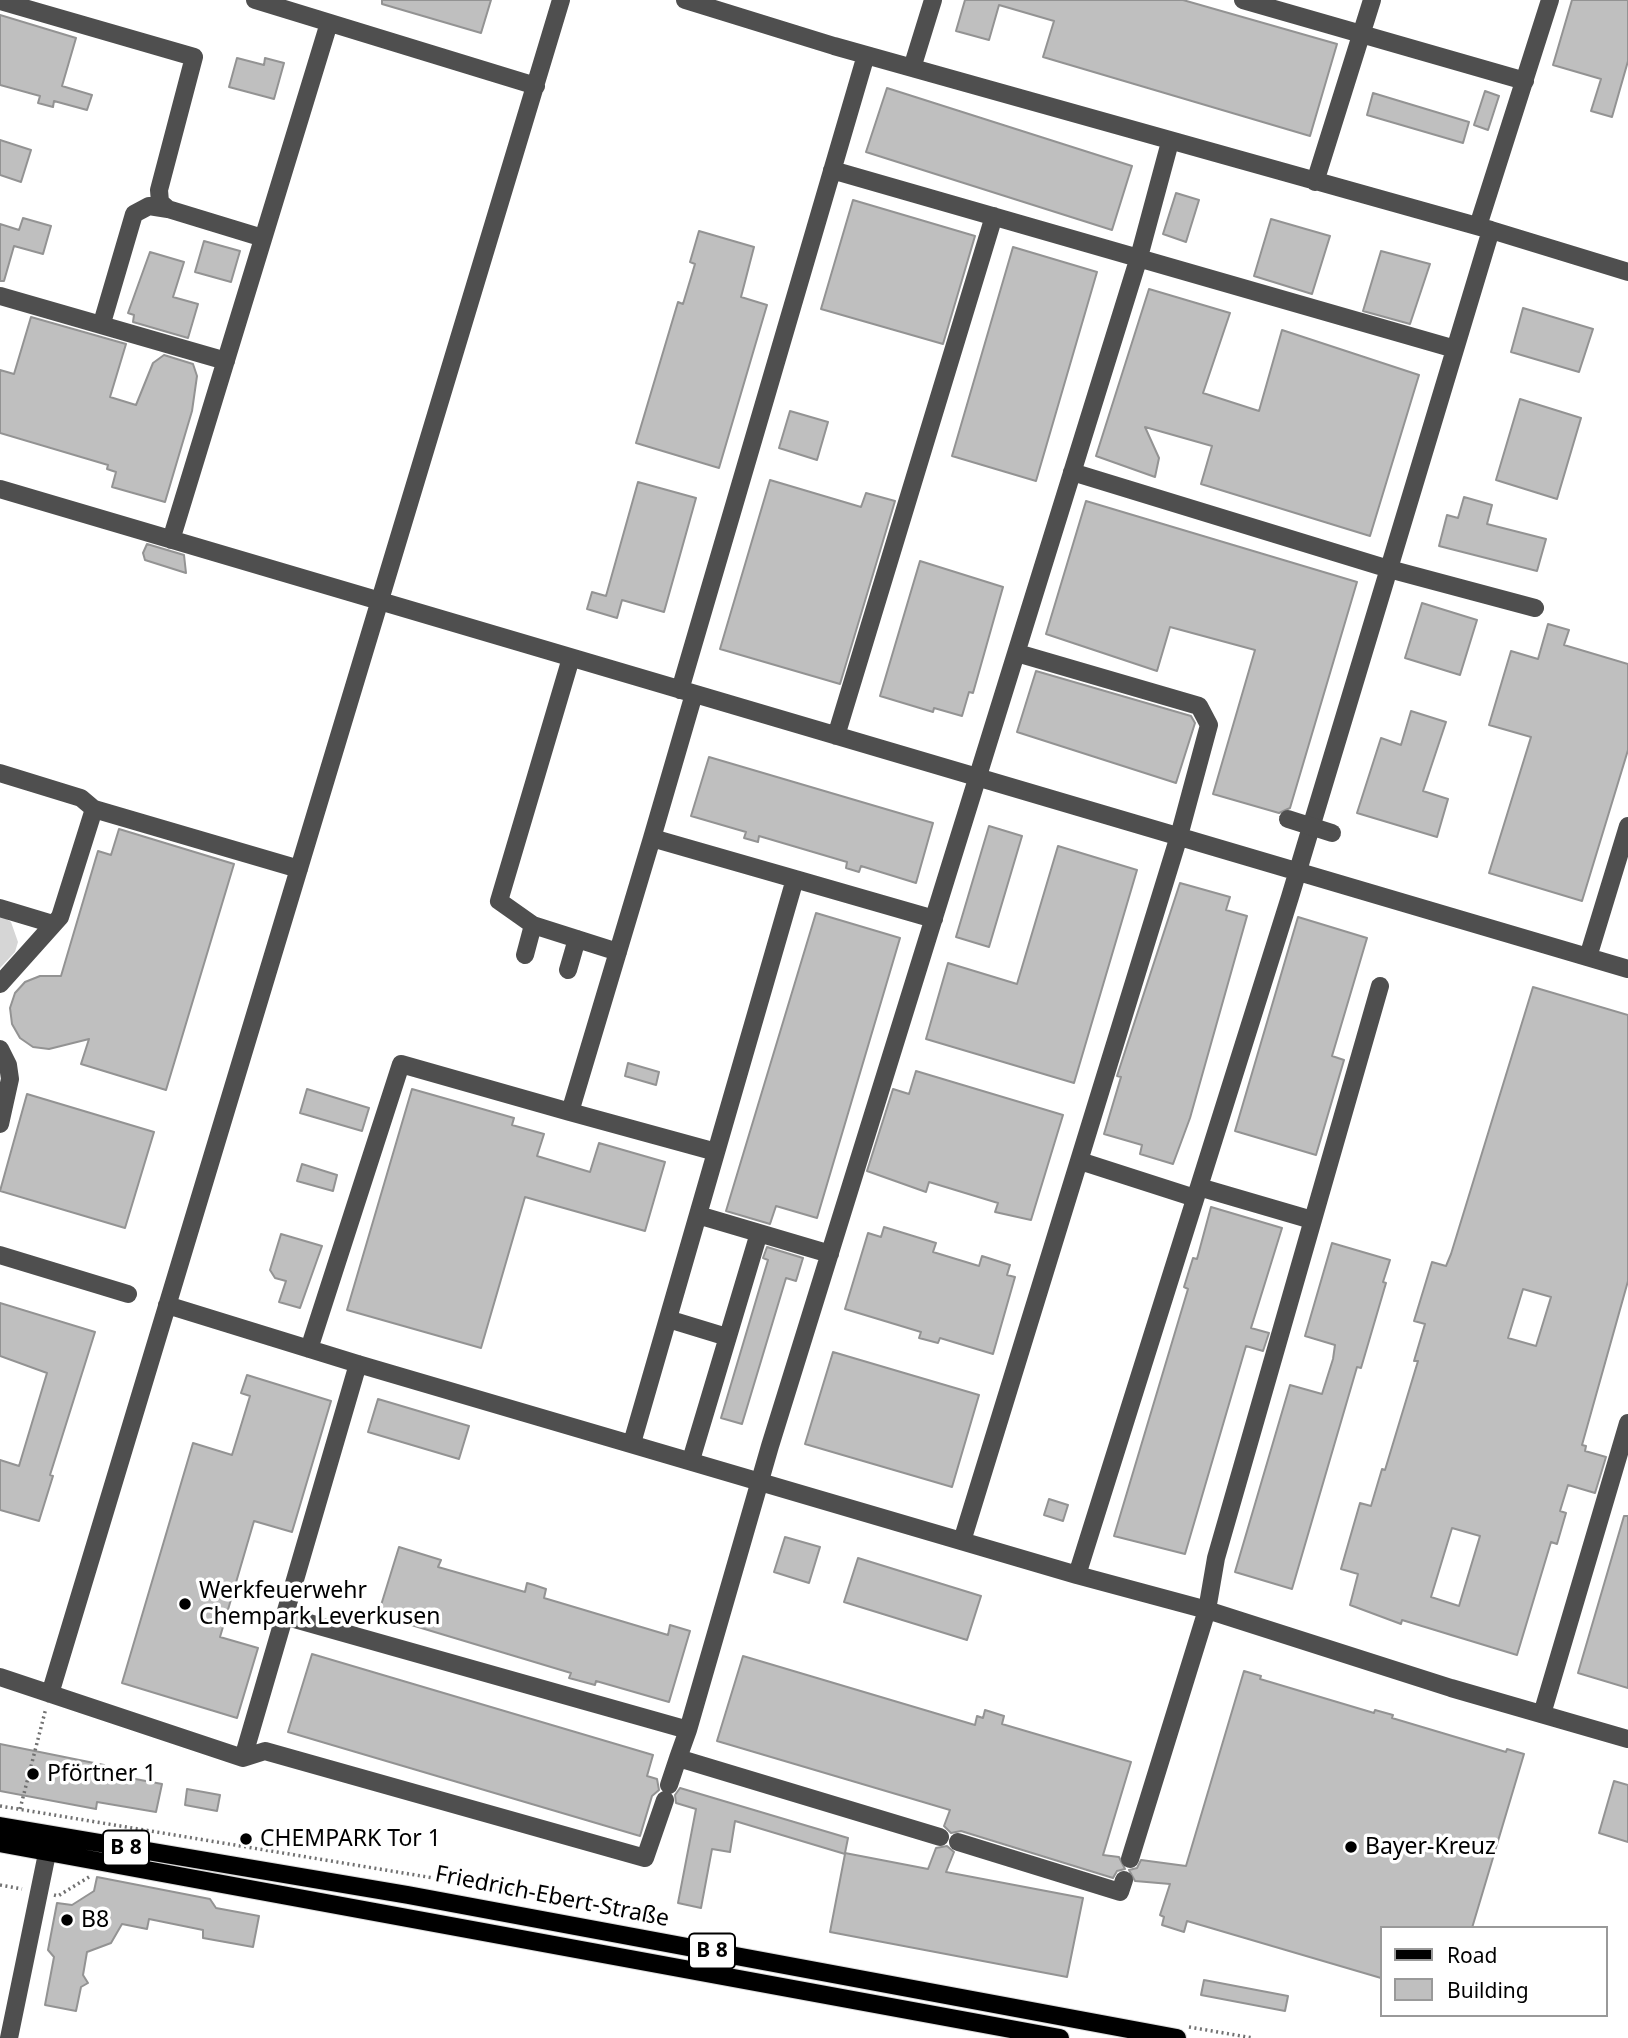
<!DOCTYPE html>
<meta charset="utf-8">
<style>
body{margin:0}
#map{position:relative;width:1628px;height:2038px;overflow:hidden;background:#fff;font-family:"Noto Sans",sans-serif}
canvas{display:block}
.legend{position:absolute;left:1380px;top:1926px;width:228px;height:91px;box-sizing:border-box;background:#fff;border:2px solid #999;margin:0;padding:9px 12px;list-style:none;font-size:21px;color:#000}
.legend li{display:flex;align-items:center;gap:14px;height:35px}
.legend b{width:35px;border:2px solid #999}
</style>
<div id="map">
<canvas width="1628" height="2038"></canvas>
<ul class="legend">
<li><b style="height:9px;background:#000"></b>Road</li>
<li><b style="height:19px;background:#bfbfbf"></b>Building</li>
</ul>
</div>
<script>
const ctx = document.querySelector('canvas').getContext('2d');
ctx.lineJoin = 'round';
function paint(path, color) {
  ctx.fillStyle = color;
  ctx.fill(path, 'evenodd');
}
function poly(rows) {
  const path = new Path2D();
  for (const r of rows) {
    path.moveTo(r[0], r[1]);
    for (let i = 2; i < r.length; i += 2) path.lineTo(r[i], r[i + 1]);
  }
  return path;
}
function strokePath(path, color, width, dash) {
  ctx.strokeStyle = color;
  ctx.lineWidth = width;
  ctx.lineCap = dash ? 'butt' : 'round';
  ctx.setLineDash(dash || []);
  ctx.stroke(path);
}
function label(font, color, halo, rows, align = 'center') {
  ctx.font = font + ' "Noto Sans",sans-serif';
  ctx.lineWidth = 7;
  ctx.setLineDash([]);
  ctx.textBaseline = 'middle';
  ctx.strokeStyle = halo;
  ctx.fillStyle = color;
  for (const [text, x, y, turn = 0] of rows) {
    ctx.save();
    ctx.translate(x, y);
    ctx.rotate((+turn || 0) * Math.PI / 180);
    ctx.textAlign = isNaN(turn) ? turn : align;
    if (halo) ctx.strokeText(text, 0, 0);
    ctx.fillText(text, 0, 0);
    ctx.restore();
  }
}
paint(poly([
 [0,915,11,922,18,942,15,952,0,968]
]), '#d6d6d6');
const building = poly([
 [382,0,491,0,481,33,382,4,382,0],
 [965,0,1183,0,1337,44,1310,136,1043,57,1054,21,999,5,989,40,956,31,965,0],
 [1572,0,1628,0,1628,61,1612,117,1591,111,1601,79,1553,65,1572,0],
 [0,15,76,38,62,86,92,95,87,110,54,101,53,107,38,103,40,96,0,85,0,15],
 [237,58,264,65,265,58,284,63,274,99,229,87,237,58],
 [887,88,1132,166,1112,230,866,152,887,88],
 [1485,91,1499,96,1488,130,1474,125,1485,91],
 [1373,93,1469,122,1463,143,1367,115,1373,93],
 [0,140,31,150,21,182,0,175,0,140],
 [1176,193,1199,200,1186,242,1163,234,1176,193],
 [853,200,975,236,943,344,821,309,853,200],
 [23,218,51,226,43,254,14,246,4,281,0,281,0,224,19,230,23,218],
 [1271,219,1330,236,1312,294,1254,276,1271,219],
 [699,231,754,247,741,297,767,305,719,468,636,443,678,302,683,304,695,264,690,262,699,231],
 [204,241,240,251,231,282,195,272,204,241],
 [1013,247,1097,272,1036,481,952,456,1013,247],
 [1381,251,1430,264,1410,324,1363,311,1381,251],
 [150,252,184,262,173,297,198,304,188,338,133,322,134,315,128,313,150,252],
 [1149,289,1230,313,1203,393,1259,411,1282,330,1419,375,1370,536,1201,484,1212,446,1145,427,1159,458,1155,477,1096,456,1149,289],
 [1523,308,1593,329,1579,372,1511,352,1523,308],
 [31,317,126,344,110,397,136,405,153,363,164,355,193,364,197,376,192,411,165,502,112,487,116,472,107,469,108,465,0,433,0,370,14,374,31,317],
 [1520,399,1581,418,1557,499,1496,480,1520,399],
 [790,411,828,422,817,460,779,448,790,411],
 [770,480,861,507,866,493,895,501,840,684,720,649,770,480],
 [638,482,696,498,664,612,622,600,617,618,587,609,592,592,606,596,638,482],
 [1464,497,1492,505,1487,524,1546,539,1537,571,1439,546,1447,515,1458,518,1464,497],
 [1086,501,1357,582,1290,808,1279,813,1213,794,1255,650,1170,627,1157,671,1046,634,1086,501],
 [147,544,184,555,186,573,145,560,143,553,147,544],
 [920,561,1003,587,973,693,969,692,962,716,934,708,933,712,880,696,920,561],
 [1422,603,1477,620,1460,675,1405,658,1422,603],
 [1548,624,1569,630,1564,645,1628,664,1628,750,1582,901,1489,873,1531,737,1489,725,1511,651,1538,659,1548,624],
 [1036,671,1191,716,1195,723,1176,783,1017,732,1036,671],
 [1411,711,1446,722,1423,791,1448,799,1437,837,1357,813,1381,738,1401,745,1411,711],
 [709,757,933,823,916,883,861,866,859,872,846,868,847,862,759,836,758,842,744,838,746,832,691,816,709,757],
 [989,826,1022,836,989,947,956,937,989,826],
 [119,829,234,864,166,1090,81,1064,89,1039,49,1049,33,1047,20,1038,12,1024,10,1008,15,993,25,982,40,976,61,976,98,851,111,855,119,829],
 [1058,846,1137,870,1074,1083,926,1039,948,963,1017,984,1058,846],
 [1180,883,1230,897,1226,910,1247,916,1190,1118,1173,1164,1140,1154,1142,1145,1104,1134,1121,1077,1117,1076,1180,883],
 [816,913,900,938,817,1218,776,1206,770,1224,726,1211,816,913],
 [1298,917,1367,938,1332,1056,1344,1060,1316,1155,1235,1131,1298,917],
 [1533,987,1628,1015,1628,1281,1582,1445,1586,1446,1585,1451,1606,1457,1595,1493,1568,1485,1560,1511,1566,1513,1557,1544,1551,1542,1517,1655,1402,1620,1401,1624,1350,1605,1358,1574,1341,1569,1360,1503,1371,1506,1382,1469,1385,1470,1418,1361,1414,1361,1425,1324,1414,1321,1432,1262,1446,1266,1451,1254,1533,987],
 [1523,1289,1551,1297,1536,1346,1508,1338,1523,1289],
 [1452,1528,1480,1536,1459,1606,1431,1597,1452,1528],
 [628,1063,659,1072,656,1085,625,1076,628,1063],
 [916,1071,1063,1115,1031,1220,995,1212,998,1203,929,1182,926,1192,867,1171,893,1089,909,1094,916,1071],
 [307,1089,369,1108,362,1131,300,1113,307,1089],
 [412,1089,514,1118,512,1125,544,1134,537,1156,590,1172,599,1143,665,1162,645,1231,525,1197,481,1348,347,1310,412,1089],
 [27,1094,154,1132,125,1228,0,1191,27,1094],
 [302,1164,337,1175,333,1191,297,1181,302,1164],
 [1211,1207,1282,1228,1251,1328,1269,1333,1263,1351,1246,1346,1185,1554,1114,1536,1188,1289,1184,1287,1193,1258,1197,1259,1211,1207],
 [884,1227,936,1243,933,1252,979,1266,982,1256,1010,1265,1007,1275,1015,1277,993,1354,940,1338,938,1343,919,1338,921,1332,845,1309,868,1233,881,1237,884,1227],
 [281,1234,322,1246,300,1308,279,1302,286,1281,275,1278,270,1270,281,1234],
 [1332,1243,1390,1260,1383,1282,1386,1283,1361,1368,1357,1367,1292,1589,1235,1572,1290,1385,1322,1394,1333,1359,1335,1345,1305,1336,1332,1243],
 [767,1247,803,1258,796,1281,786,1278,742,1424,721,1418,768,1260,763,1258,767,1247],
 [0,1303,95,1332,50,1475,53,1476,39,1521,0,1510,0,1460,19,1466,47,1373,0,1356,0,1303],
 [833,1352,979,1395,952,1487,805,1444,833,1352],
 [247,1375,331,1401,292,1532,254,1521,220,1637,258,1648,237,1718,122,1683,193,1443,232,1455,250,1396,241,1393,247,1375],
 [378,1399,469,1426,459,1459,368,1432,378,1399],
 [1049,1499,1068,1505,1063,1521,1044,1515,1049,1499],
 [1624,1516,1628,1516,1628,1688,1578,1673,1624,1516],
 [785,1537,820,1547,809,1583,774,1572,785,1537],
 [399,1547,441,1560,438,1567,525,1592,527,1583,534,1585,546,1589,544,1598,668,1635,670,1625,690,1631,669,1702,596,1681,595,1685,569,1678,571,1673,378,1615,399,1547],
 [858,1558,981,1596,967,1640,844,1602,858,1558],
 [312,1654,653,1755,647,1776,657,1779,659,1790,652,1796,640,1836,288,1732,312,1654],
 [743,1656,975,1725,977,1716,983,1718,985,1710,1004,1716,1002,1724,1131,1762,1103,1855,1119,1857,1125,1869,1117,1871,1113,1878,961,1831,951,1833,944,1826,950,1810,717,1741,743,1656],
 [1244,1671,1261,1676,1260,1679,1374,1713,1375,1710,1393,1715,1392,1718,1506,1752,1507,1749,1524,1754,1472,1928,1381,1928,1381,1978,1187,1921,1184,1932,1162,1925,1164,1917,1160,1915,1170,1884,1135,1881,1129,1870,1137,1868,1141,1860,1186,1866,1244,1671],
 [0,1744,104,1765,103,1769,115,1771,114,1775,162,1784,156,1812,97,1802,96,1809,0,1791,0,1744],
 [1614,1781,1628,1785,1628,1842,1599,1833,1614,1781],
 [680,1788,848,1838,845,1853,928,1869,936,1848,947,1846,954,1852,946,1872,1083,1898,1067,1977,830,1932,845,1854,735,1821,730,1852,712,1849,701,1908,678,1903,696,1809,676,1803,675,1795,680,1788],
 [187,1789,220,1795,217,1811,185,1805,187,1789],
 [97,1877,210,1899,216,1908,259,1916,253,1947,203,1938,203,1930,149,1919,147,1929,122,1924,111,1943,87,1952,83,1975,88,1983,81,1987,76,2011,45,2005,54,1957,48,1950,57,1903,72,1905,94,1891,97,1877],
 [1204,1980,1288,1996,1285,2011,1201,1995,1204,1980]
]);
paint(building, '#bfbfbf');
strokePath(building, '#939393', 2);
const major = poly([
 [0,1826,408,1895,1177,2038],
 [0,1843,1060,2038]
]);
strokePath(major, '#dbdbdb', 20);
strokePath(poly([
 [0,1806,602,1906,629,1917],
 [20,1809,46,1708],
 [0,1885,22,1889],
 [54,1895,58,1896,89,1877],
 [1189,2027,1253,2038]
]), '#717171', 3.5, [2, 3.5]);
strokePath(poly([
 [255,0,536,86],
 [685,0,834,46,1491,230,1628,272],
 [1243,0,1525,81],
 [0,1,194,57,159,190,160,202,168,209,263,238],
 [912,68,933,0],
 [832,170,1455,349],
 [1315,182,1372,0],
 [1478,226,1550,0],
 [0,296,226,361],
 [102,323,134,214,149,206,168,209],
 [1072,472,1389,569,1535,608],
 [0,489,1628,969],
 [171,540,329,23],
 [571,658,499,901,533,925,618,952],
 [680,690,866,55],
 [836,736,994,216],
 [0,773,81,798,94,809],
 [795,879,934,919],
 [0,908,53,924],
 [525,955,533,925],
 [1588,957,1628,826],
 [568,970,577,939],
 [0,984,60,917,94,809,299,869],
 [0,1049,8,1065,10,1079,0,1124],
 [570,1112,716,1152],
 [1080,1161,1195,1198],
 [1199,1187,1312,1220],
 [698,1215,830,1254],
 [0,1255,128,1294],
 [167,1305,358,1364,1077,1575,1207,1610,1451,1688,1628,1739],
 [668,1319,727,1337],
 [309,1349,401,1064,570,1112,652,838],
 [632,1443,795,879,652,838,694,694],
 [691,1460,759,1233],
 [962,1541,1179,836,1209,725,1199,706,1017,653],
 [1077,1575,1290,897,1491,230],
 [284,1616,688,1730,770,1446,1139,257,1170,142],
 [0,1677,243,1758,358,1364],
 [50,1694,561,0],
 [1542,1714,1628,1423],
 [688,1730,678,1758,940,1837],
 [243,1758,265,1751,645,1858,665,1800],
 [669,1785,678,1758],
 [958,1842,1120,1892,1124,1880],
 [1130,1859,1207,1610,1216,1558,1380,986],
 [9,2038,50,1839]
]), '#4f4f4f', 18);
strokePath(major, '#000', 18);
strokePath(poly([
 [1288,819,1332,833]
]), '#4f4f4f', 18);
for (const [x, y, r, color] of [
 [185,1604,7,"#000"],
 [33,1774,7,"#000"],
 [246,1839,7,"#000"],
 [1351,1847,7,"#000"],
 [67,1920,7,"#000"]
]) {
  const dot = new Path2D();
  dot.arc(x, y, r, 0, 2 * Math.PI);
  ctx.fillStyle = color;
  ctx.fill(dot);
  strokePath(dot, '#fff', 2.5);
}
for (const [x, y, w] of [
 [126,1848,46],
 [712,1951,46]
]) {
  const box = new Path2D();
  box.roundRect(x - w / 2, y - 17.5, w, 35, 5);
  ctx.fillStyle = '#fff';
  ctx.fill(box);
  strokePath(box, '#000', 2);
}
label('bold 21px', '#000', null, [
 ["B 8",126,1848],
 ["B 8",712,1951]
]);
label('23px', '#000', '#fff', [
 ["Werkfeuerwehr",199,1591],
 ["Chempark Leverkusen",199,1617],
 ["Pförtner 1",47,1774],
 ["CHEMPARK Tor 1",260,1839],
 ["Bayer-Kreuz",1365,1847],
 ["B8",81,1920]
], 'left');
label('23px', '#000', '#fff', [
 ["Friedrich-Ebert-Straße",552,1897,11]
]);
</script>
